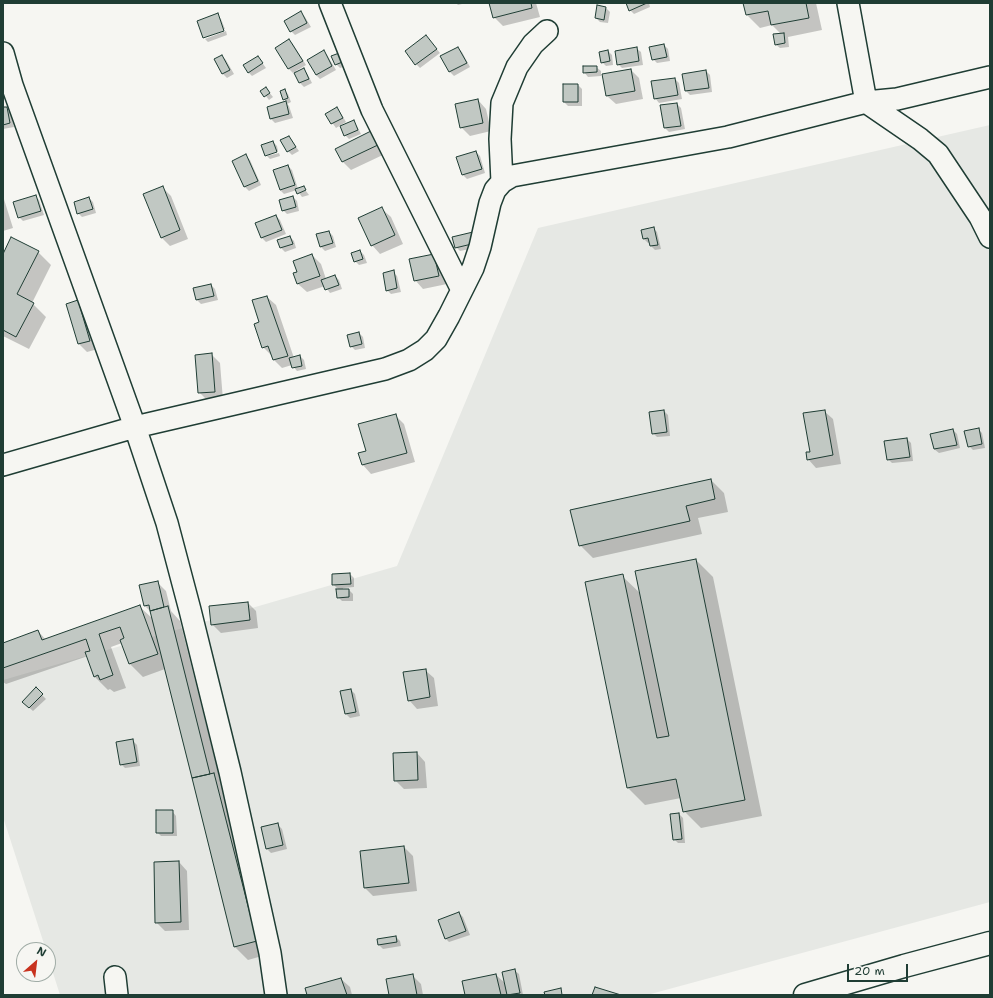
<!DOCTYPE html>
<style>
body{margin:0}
#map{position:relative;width:993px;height:998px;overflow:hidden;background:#f6f6f2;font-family:"Shantell Sans",sans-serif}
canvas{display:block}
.frame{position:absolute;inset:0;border:4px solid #1f3d34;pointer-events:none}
.north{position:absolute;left:16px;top:942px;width:40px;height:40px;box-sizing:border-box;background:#f6f6f2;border:1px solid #a0aca6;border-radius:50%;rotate:28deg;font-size:11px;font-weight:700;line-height:16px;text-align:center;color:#1f3d34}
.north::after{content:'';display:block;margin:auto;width:14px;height:18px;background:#c8321e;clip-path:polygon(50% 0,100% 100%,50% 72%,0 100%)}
.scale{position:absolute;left:847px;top:964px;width:61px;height:18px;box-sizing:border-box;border:2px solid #1f3d34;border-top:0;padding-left:5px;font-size:12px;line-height:14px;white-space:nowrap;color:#1f3d34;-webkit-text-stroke:3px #f6f6f2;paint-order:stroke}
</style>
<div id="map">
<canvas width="993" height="998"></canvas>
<div class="frame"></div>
<div class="north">N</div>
<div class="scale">20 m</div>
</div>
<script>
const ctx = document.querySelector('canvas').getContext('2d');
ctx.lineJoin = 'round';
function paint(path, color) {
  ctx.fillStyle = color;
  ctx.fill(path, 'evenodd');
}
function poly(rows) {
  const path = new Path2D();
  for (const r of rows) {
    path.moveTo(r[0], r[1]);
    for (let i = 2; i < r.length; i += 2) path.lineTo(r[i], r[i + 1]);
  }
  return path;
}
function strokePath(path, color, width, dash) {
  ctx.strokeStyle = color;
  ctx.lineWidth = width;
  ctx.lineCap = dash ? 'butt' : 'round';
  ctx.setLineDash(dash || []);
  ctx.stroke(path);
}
paint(poly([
 [990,125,990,902,647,995,60,995,48,957,48,950,46,950,3,817,3,680,397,566,538,228]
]), '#e6e8e4');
paint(poly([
 [456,3,466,3,458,5],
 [490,3,536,3,540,17,503,26,494,17],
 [627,3,649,3,650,7,634,14,630,10],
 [744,3,816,3,822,30,788,37,789,47,780,48,775,44,781,34,772,25,760,28,747,15],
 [605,7,610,12,608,23,600,22,596,18],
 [301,12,305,17,311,27,295,35,291,31],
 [217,15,221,19,225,29,205,37,205,38,198,21],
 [226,31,227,35,208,42,205,39],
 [289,40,293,44,306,65,296,71,296,73,303,69,307,73,312,83,304,87,300,83,295,72,293,73,289,69,276,48],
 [430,41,440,53,420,68,416,64],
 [664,45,668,49,670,61,657,63,653,59],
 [458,48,462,52,470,67,454,76,450,72],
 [636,48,641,52,643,65,622,68,618,64],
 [323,51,327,55,336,70,320,79,316,75],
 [608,51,612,55,613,65,606,66,602,62],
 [222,56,226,60,234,74,227,78,223,74,215,60],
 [333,56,349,65,340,68,336,64],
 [258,57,266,68,252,76,248,72],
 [596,67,601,71,601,76,588,77,584,72],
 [631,70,639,78,643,99,616,104,607,96],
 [706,71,710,75,712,92,690,95,686,91],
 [675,79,679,83,682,99,659,103,655,98],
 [578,85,582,89,582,106,568,106,564,102],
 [284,90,288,94,291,102,287,104,289,106,293,118,275,123,271,119,268,108,287,102,284,99],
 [262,91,269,92,273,97,269,100],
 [478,100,486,109,491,131,470,136,461,127],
 [677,104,681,108,685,129,669,132,665,128],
 [3,108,6,108,10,112,14,127,3,129],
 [336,108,340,112,346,122,336,128,326,114],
 [353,122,357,126,361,134,349,139,345,135],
 [372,131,387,153,351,170,343,162,337,149],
 [289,137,299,151,292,155,288,151],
 [273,142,277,146,278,151,267,154,267,156,266,155],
 [476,152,480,156,485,173,467,179,463,175],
 [279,153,280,156,270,159,267,156],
 [246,156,250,160,261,185,249,191,245,187,233,161],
 [288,166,292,170,298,189,303,187,309,195,302,197,297,190,284,194,280,190,274,171],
 [162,187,171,196,188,239,170,246,161,237],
 [3,196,13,228,3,231],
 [35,196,39,200,44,215,23,221,19,217],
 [293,197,297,201,299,211,287,214,283,210],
 [89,198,93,202,96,213,82,217,78,213],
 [382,209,391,217,403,244,380,254,372,245],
 [276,216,280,220,286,234,266,242,262,238,256,223],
 [653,228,657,232,661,249,655,250,651,246,650,242,648,243,644,239],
 [329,232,333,236,336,247,325,251,321,247],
 [290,237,294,241,296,248,285,252,281,248],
 [454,237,479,247,460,251,456,247],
 [360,251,364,255,367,263,359,265,355,261],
 [38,252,51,265,32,303,46,317,29,349,3,336,3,256],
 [312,255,321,264,326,279,335,276,339,280,342,289,330,293,325,286,307,292,298,284,298,272],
 [434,255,442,263,447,284,423,289,415,280],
 [393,272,397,276,401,292,391,294,387,290],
 [211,285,215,289,218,300,201,304,197,300],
 [267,297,276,305,294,358,300,356,304,360,306,369,297,371,292,365,282,368,274,360,272,356,263,347],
 [78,301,86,310,98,349,87,352,79,344],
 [359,333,363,337,365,348,355,350,351,346],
 [212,355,220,363,223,400,208,401,199,392],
 [664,411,668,415,670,436,657,437,653,433],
 [824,411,833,419,841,464,816,468,808,459],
 [395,415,404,424,415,462,371,474,363,465,360,453,367,451],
 [978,429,982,433,985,448,973,450,969,446],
 [953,430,957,434,960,448,939,453,934,449],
 [907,439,911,443,913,461,892,463,888,459],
 [711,480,724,493,728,512,698,518,702,534,593,558,580,545],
 [696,560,713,577,762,816,701,828,684,811,681,798,645,805,628,788,622,576,641,594],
 [350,574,354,578,354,587,343,588,343,590,349,590,353,594,353,601,342,601,338,597,339,590,333,584],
 [157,582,166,591,171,611,180,621,220,780,227,787,269,954,248,960,235,947,165,669,143,677,130,664,122,643,111,647,126,688,114,692,110,689,108,690,95,677,88,656,6,684,3,682,3,644,38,631,46,640,140,607,153,619,151,612,145,606,140,586],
 [248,603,256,611,258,628,221,633,212,624],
 [425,670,434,678,438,706,417,709,409,700],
 [36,689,46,699,33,711,23,702],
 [351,690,355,694,360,716,350,718,346,714],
 [133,741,137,745,140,766,125,768,121,764],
 [417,753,425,762,427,788,404,789,395,780],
 [172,811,176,816,177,836,161,836,157,832],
 [679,814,683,818,685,843,678,843,674,839],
 [278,825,282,829,287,849,271,853,267,849],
 [404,847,413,856,417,891,373,896,365,888],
 [179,862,187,871,189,930,165,931,156,922],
 [459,913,463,917,470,935,449,942,445,938],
 [396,937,400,941,401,946,383,949,379,945,378,939],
 [514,970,519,974,523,995,466,995,496,975,506,984],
 [412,975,421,984,423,995,390,995],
 [341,979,350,987,352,995,308,995]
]), '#0003');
const building = poly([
 [489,3,531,3,532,8,493,18,489,3],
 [626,3,647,3,629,11,626,3],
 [743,3,806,3,809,18,771,25,768,11,746,15,743,3],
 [597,5,606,7,604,20,595,18,597,5],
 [301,11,307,23,290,32,284,21,301,11],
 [218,13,224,31,203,38,197,21,218,13],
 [784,33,785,43,775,45,773,34,784,33],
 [426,35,437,49,415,65,405,51,426,35],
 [289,39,303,61,288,69,275,48,289,39],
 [664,44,667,57,652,60,649,47,664,44],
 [458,47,467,63,449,72,440,56,458,47],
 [637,47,639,61,617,65,615,51,637,47],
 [324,50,332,66,316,75,307,60,324,50],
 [608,50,610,61,601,63,599,52,608,50],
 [342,52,345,61,335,65,331,56,342,52],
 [222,55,230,70,222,74,214,59,222,55],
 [258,56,263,63,248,73,243,65,258,56],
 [583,66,597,66,597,72,583,73,583,66],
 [304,68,309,79,299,83,294,73,304,68],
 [631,69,635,91,606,96,602,74,631,69],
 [706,70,709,88,685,91,682,74,706,70],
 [675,78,678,95,654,99,651,81,675,78],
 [563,84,578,84,578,102,563,102,563,84],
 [266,87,270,93,264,97,260,91,266,87],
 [285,89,288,98,283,100,280,91,285,89],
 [478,99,483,123,460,128,455,104,478,99],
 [286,101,289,114,270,119,267,107,286,101],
 [677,103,681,126,664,128,660,105,677,103],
 [3,107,7,107,10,123,3,125,3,107],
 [337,107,343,118,331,124,325,114,337,107],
 [354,120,358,130,344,136,340,126,354,120],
 [373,130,380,144,342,162,335,149,373,130],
 [289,136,296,147,287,152,280,140,289,136],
 [273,141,277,152,265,156,261,145,273,141],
 [476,151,482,169,462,175,456,157,476,151],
 [246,154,258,181,244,187,232,161,246,154],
 [288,165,295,185,280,190,273,170,288,165],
 [163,186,180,230,161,238,143,194,163,186],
 [304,186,306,190,297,194,295,189,304,186],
 [36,195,41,211,18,218,13,202,36,195],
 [293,196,296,207,282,211,279,200,293,196],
 [89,197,93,209,77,214,74,202,89,197],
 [382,207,395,235,371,246,358,218,382,207],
 [276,215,282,230,261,238,255,223,276,215],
 [654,227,658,245,650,246,648,238,643,239,641,230,654,227],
 [329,231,333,243,320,247,316,234,329,231],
 [473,232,476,243,455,248,452,237,473,232],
 [290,236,293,244,280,248,277,240,290,236],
 [11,237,39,251,17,294,34,303,16,337,3,330,3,254,11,237],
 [360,250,363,259,354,262,351,253,360,250],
 [312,254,320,276,297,284,293,273,297,272,293,261,312,254],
 [434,254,439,276,414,281,409,259,434,254],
 [394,270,397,288,386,291,383,273,394,270],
 [335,275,339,285,325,290,321,280,335,275],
 [211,284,214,296,196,300,193,288,211,284],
 [267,296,288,356,273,360,268,346,262,348,254,324,259,322,252,300,267,296],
 [78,300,90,341,78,344,66,304,78,300],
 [359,332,362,344,350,347,347,335,359,332],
 [212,353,215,392,198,393,195,355,212,353],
 [300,355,302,366,292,368,289,358,300,355],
 [664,410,667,432,652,434,649,412,664,410],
 [825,410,833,455,807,460,806,452,810,452,803,413,825,410],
 [396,414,407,453,362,465,358,453,366,451,358,424,396,414],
 [979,428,982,444,968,447,964,431,979,428],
 [953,429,957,445,934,449,930,434,953,429],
 [907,438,910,457,887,460,884,441,907,438],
 [711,479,715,499,686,506,690,521,579,546,570,510,711,479],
 [696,559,745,800,683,812,676,779,627,788,585,582,623,574,657,738,669,736,635,571,696,559],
 [350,573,351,584,332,585,332,574,350,573],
 [158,581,164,607,150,611,149,605,144,606,139,585,158,581],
 [336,589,349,589,349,597,337,598,336,589],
 [248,602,250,620,211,625,209,606,248,602],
 [140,605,158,654,129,664,120,640,124,638,120,627,99,634,113,675,100,680,98,675,94,677,85,652,90,651,86,639,3,668,3,643,38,630,42,640,140,605],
 [168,606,210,774,192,778,150,611,168,606],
 [426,669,430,697,408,701,403,672,426,669],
 [36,687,43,694,29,708,22,702,36,687],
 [351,689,356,712,345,714,340,691,351,689],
 [133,739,137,762,120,765,116,742,133,739],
 [417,752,418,780,394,781,393,753,417,752],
 [214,773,257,941,234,947,192,778,214,773],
 [156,810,173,810,173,833,156,833,156,810],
 [679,813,682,839,673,840,670,814,679,813],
 [278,823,283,845,266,849,261,827,278,823],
 [404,846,409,883,364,888,360,851,404,846],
 [179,861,181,922,155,923,154,862,179,861],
 [459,912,466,931,445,939,438,920,459,912],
 [396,936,397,942,378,945,377,939,396,936],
 [515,969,520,993,507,995,502,972,515,969],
 [413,974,417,995,389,995,386,979,413,974],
 [496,974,501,995,465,995,462,981,496,974],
 [341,978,347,995,307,995,305,988,341,978],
 [595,987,621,995,592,995,595,987],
 [561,988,562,995,545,995,544,992,561,988]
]);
paint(building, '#c1c8c3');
strokePath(building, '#1f3d34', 1);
const minor = poly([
 [330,3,372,110,462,290],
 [848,3,866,102,920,139,938,154,980,217,990,237],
 [3,53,12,85,135,427,167,523,190,610,230,772,270,953,276,995],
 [502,182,500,139,502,103,517,67,533,44,547,31],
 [3,465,135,427,385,369,409,360,425,350,436,339,449,316,473,268,480,247,490,203,495,190,502,182,512,176,728,137,866,102,897,99,990,77],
 [115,977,117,995]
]);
const major = poly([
 [805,995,904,966,990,943]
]);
strokePath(minor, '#1f3d34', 24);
strokePath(major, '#1f3d34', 25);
strokePath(minor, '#f6f6f2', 21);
strokePath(major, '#f6f6f2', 22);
</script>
